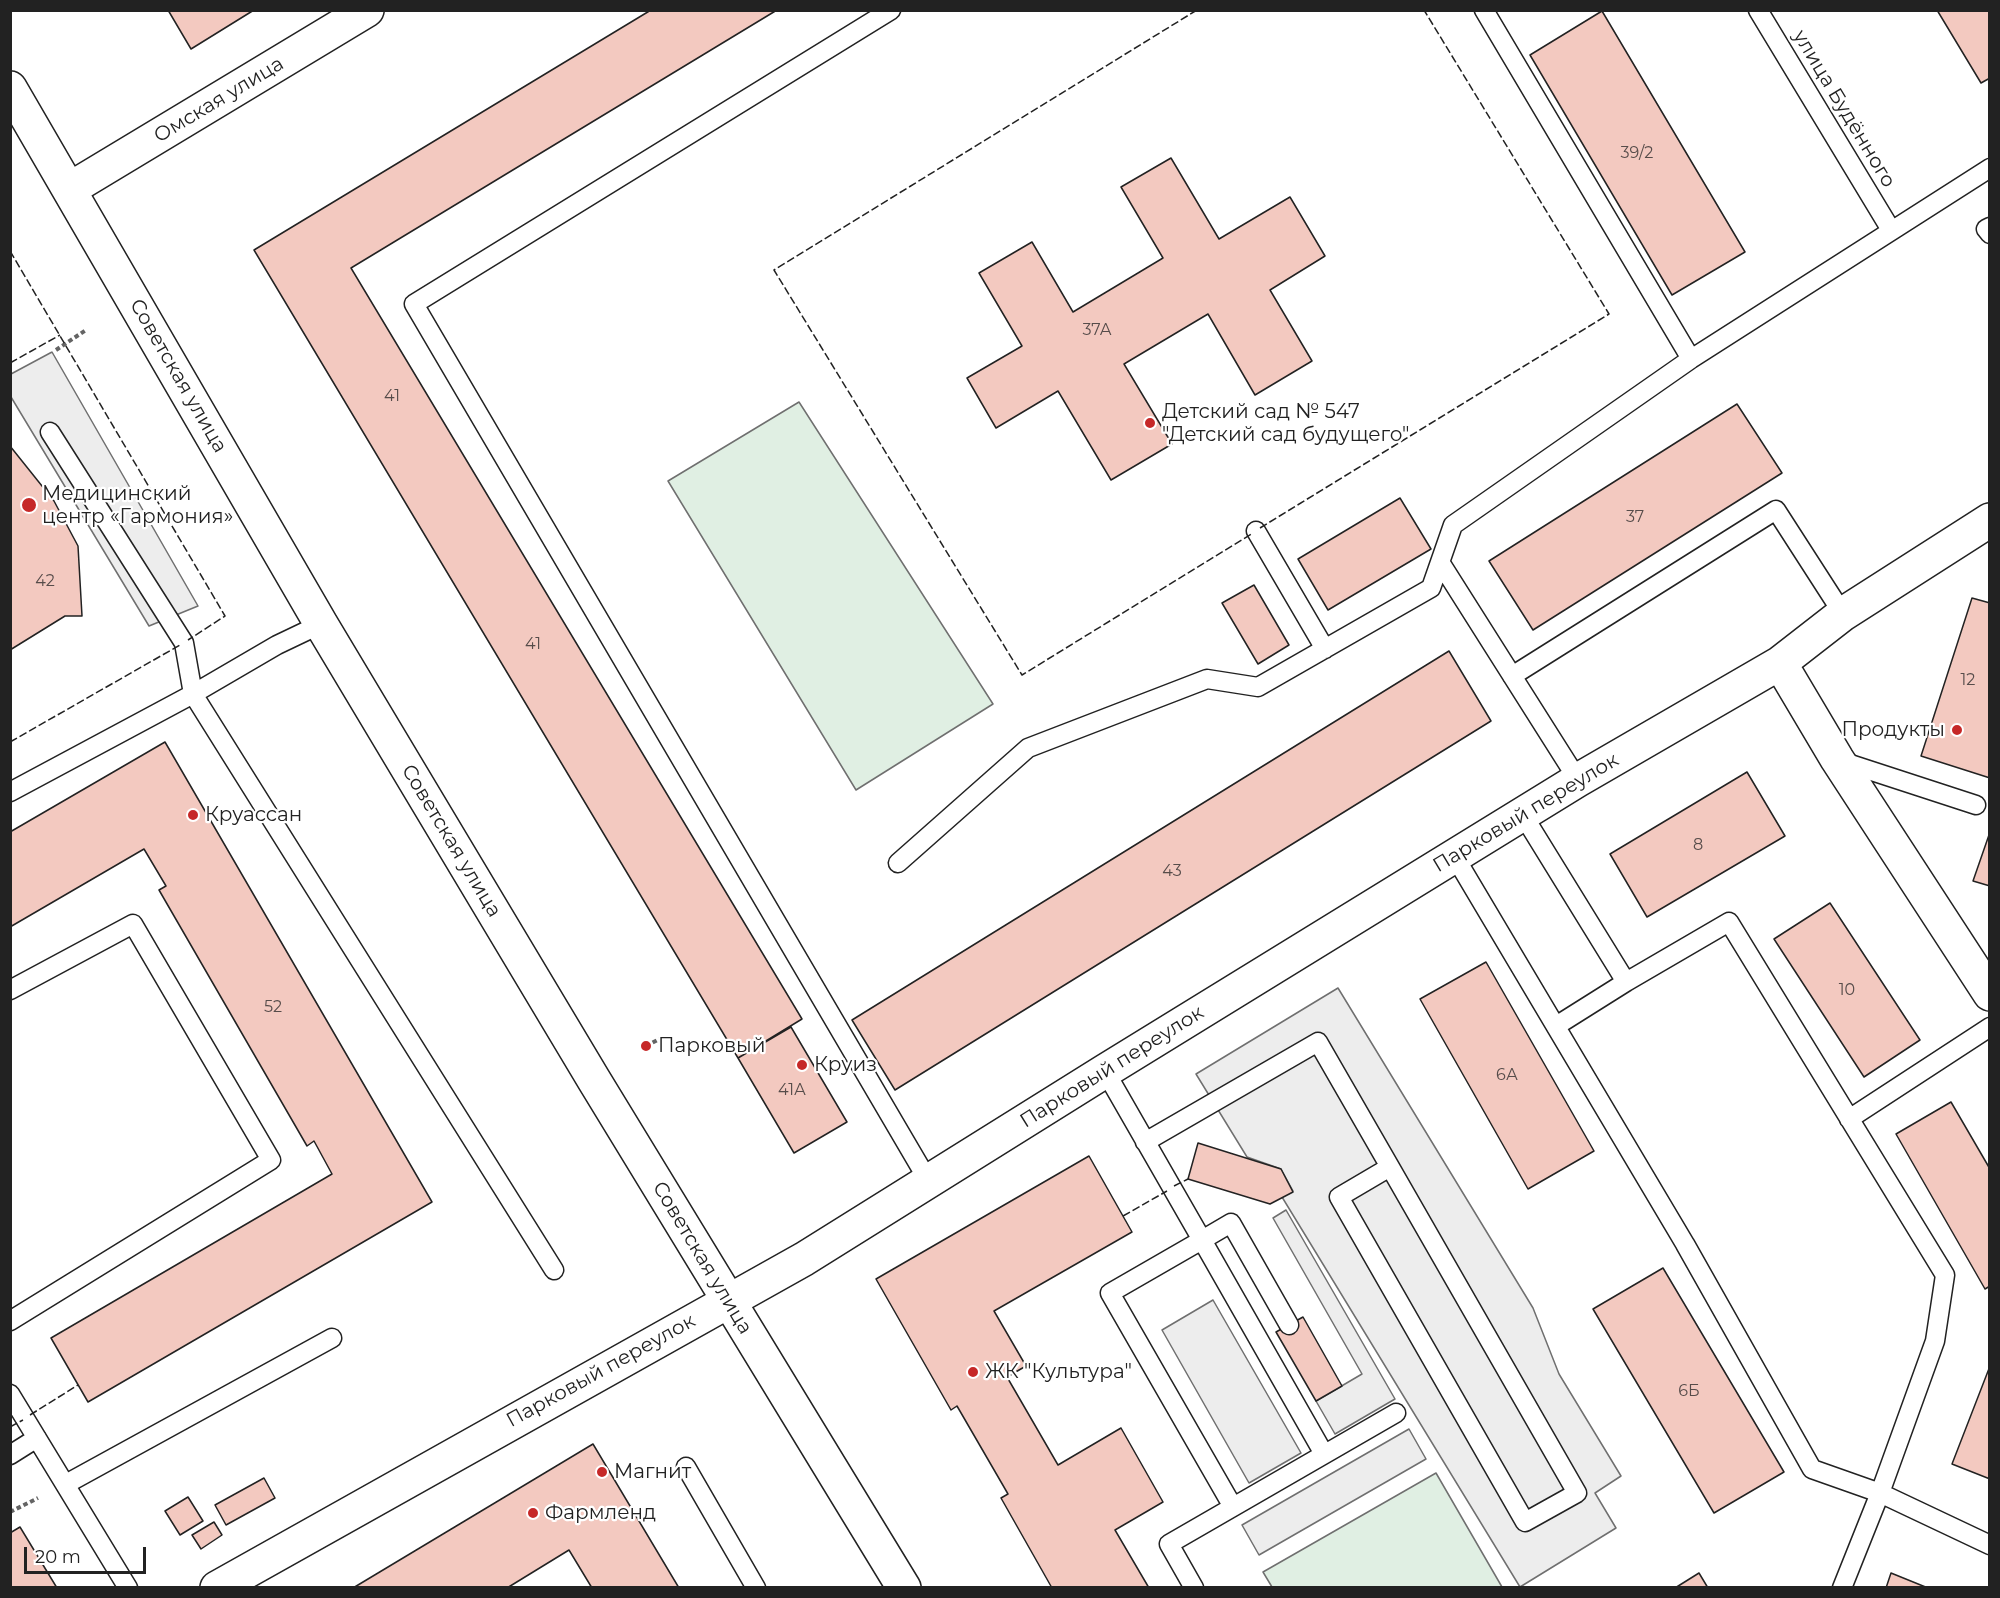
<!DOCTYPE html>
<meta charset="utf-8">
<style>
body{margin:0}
#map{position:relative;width:2000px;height:1598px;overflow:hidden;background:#fff;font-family:Montserrat,sans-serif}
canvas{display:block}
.frame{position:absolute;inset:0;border:12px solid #222;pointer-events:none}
.scale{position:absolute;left:24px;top:1547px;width:122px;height:27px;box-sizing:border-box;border:3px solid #222;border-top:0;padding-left:8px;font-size:18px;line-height:21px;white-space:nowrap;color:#222;-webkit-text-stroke:4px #fff;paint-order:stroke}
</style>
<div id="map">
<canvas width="2000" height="1598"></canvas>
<div class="frame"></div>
<div class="scale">20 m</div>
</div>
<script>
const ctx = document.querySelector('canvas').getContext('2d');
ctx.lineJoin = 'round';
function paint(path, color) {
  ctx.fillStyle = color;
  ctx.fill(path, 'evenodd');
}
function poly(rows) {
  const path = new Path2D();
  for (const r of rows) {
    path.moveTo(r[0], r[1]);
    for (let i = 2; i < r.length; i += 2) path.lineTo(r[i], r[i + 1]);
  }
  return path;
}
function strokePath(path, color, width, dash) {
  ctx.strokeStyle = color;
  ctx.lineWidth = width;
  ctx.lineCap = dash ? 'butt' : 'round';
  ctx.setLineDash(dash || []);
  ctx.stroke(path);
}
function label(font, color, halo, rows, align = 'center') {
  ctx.font = font + ' Montserrat,sans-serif';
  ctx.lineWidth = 4.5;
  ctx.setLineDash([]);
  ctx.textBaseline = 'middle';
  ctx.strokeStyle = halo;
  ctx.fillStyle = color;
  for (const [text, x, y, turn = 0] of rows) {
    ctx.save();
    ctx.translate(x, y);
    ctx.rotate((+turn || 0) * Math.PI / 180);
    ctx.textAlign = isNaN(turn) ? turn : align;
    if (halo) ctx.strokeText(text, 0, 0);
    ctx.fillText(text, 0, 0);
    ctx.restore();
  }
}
const green = poly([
 [799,402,993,704,856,790,668,481,799,402],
 [1436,1473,1502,1587,1272,1587,1263,1572,1436,1473]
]);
paint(green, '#e0efe3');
strokePath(green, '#6f6f6f', 1.5);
const parking = poly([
 [52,352,198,606,149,626,11,397,11,374,52,352],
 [1338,988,1533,1308,1559,1374,1621,1476,1595,1493,1616,1528,1520,1587,1282,1197,1293,1191,1281,1169,1247,1157,1196,1074,1338,988],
 [1286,1210,1395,1399,1335,1434,1316,1401,1362,1374,1273,1218,1286,1210],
 [1213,1300,1301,1453,1249,1483,1162,1330,1213,1300],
 [1409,1429,1426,1459,1259,1555,1242,1525,1409,1429]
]);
paint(parking, '#ededed');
strokePath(parking, '#6f6f6f', 1.5);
const building = poly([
 [168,10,254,10,191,49,168,10],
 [651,10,777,10,351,268,802,1019,738,1058,254,250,651,10],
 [1937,10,1990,10,1990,78,1981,83,1937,10],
 [1602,11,1745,252,1672,295,1530,55,1602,11],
 [1171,158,1219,239,1290,197,1325,256,1270,290,1312,361,1255,395,1208,314,1124,364,1172,444,1111,480,1058,391,996,428,967,378,1022,346,979,273,1032,242,1073,312,1163,258,1121,187,1171,158],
 [1737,404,1782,473,1533,630,1489,561,1737,404],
 [10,446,54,501,78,546,82,616,65,616,10,650,10,446],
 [1400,498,1431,549,1328,610,1298,559,1400,498],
 [1254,585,1289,645,1258,664,1222,603,1254,585],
 [1972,598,1990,603,1990,778,1921,756,1972,598],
 [1449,651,1491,721,895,1090,852,1020,1449,651],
 [165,742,432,1202,88,1402,51,1338,332,1174,314,1141,307,1146,159,890,166,886,144,849,10,927,10,832,165,742],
 [1747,772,1785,836,1647,917,1610,854,1747,772],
 [1990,832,1990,886,1973,881,1990,832],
 [1830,903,1920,1040,1864,1077,1774,939,1830,903],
 [1486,962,1594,1151,1528,1189,1420,999,1486,962],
 [791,1027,847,1122,794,1153,738,1058,791,1027],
 [1951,1102,1990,1169,1990,1286,1985,1289,1896,1134,1951,1102],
 [1198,1143,1281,1169,1293,1192,1270,1204,1188,1179,1198,1143],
 [1089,1156,1132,1232,994,1311,1026,1366,1007,1377,1058,1465,1121,1428,1163,1502,1115,1530,1149,1588,1052,1588,1001,1498,1008,1494,957,1406,951,1410,876,1279,1089,1156],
 [1663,1268,1784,1472,1714,1513,1593,1309,1663,1268],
 [1303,1317,1342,1386,1316,1401,1276,1332,1303,1317],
 [1990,1366,1990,1479,1952,1464,1990,1366],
 [593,1444,679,1588,592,1588,569,1550,507,1588,353,1588,593,1444],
 [264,1478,275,1498,226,1525,215,1505,264,1478],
 [188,1497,203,1521,180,1535,165,1511,188,1497],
 [214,1522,222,1535,201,1549,192,1535,214,1522],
 [20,1527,57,1588,10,1588,10,1533,20,1527],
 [1699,1573,1708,1588,1675,1588,1699,1573],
 [1891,1573,1928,1588,1886,1588,1891,1573]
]);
paint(building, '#f3c9c0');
strokePath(building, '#222', 1.5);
const service = poly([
 [891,10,414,304,929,1182],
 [1484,10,1691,359],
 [1758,10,1891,230],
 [1990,227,1986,229,1990,234],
 [1256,531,1325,649],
 [1440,562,1578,780],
 [321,624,277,645,193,694,554,1270],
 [1512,676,1776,510,1843,614],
 [1841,761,1976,805],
 [10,792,193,694,184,643,50,432],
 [1523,815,1626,982,1729,922,1945,1275,1935,1341,1880,1493,1842,1588],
 [1455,857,1685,1244,1812,1469,1880,1493,1990,1545],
 [898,863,1028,748,1207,679,1258,687,1431,588,1453,525,1691,359,1990,168],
 [10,990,133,924,271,1160,10,1321],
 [1556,1026,1626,982],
 [1105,1071,1202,1240,1231,1223,1289,1325],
 [1849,1119,1990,1027],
 [1145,1142,1318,1042,1390,1167,1577,1493,1525,1522,1339,1197,1390,1167],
 [10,1394,128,1588],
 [10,1455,37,1438],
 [686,1467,756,1588],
 [66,1484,332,1338],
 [1233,1507,1110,1293,1202,1240,1324,1454],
 [1194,1588,1169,1544,1396,1413]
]);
const minor = poly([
 [70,189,367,10],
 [1780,663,1837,759,1990,994],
 [217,1588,804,1259,1105,1071,1578,780,1780,663,1843,614,1990,520]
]);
const tertiary = poly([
 [10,88,321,624,594,1080,904,1588]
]);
strokePath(service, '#222', 21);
strokePath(minor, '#222', 36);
strokePath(tertiary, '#222', 36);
strokePath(poly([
 [56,350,86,330],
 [646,1046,665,1036],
 [10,1512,38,1498]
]), '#646464', 4, [4.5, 3]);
strokePath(service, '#fff', 18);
strokePath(minor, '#fff', 33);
strokePath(tertiary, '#fff', 33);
strokePath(poly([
 [1197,10,774,270,1022,675,1253,533],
 [10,251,225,616,188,640],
 [10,363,60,335],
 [1260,528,1609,314,1424,10],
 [10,742,180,645],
 [1174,1186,1188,1179],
 [1123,1216,1167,1191],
 [30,1415,78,1385],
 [10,1427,23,1420]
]), '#222', 1.5, [8, 3]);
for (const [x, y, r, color] of [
 [1150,423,6,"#c62828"],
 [29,505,8,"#c62828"],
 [1957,730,6,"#c62828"],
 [193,815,6,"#c62828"],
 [646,1046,6,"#c62828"],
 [802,1065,6,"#c62828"],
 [973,1372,6,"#c62828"],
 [602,1472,6,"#c62828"],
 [533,1513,6,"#c62828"]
]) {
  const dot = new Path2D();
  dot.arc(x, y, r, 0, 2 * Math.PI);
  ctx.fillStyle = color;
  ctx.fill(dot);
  strokePath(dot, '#fff', 2);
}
label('16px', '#564c4a', null, [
 ["39/2",1637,153],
 ["37А",1097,330],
 ["41",392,396],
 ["37",1635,517],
 ["42",45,581],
 ["41",533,644],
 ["12",1968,680],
 ["8",1698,845],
 ["43",1172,871],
 ["10",1847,990],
 ["52",273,1007],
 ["6А",1507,1075],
 ["41А",792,1090],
 ["6Б",1689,1391]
]);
label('20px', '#222', '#fff', [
 ["Омская улица",219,100,-31],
 ["улица Будённого",1844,109,59],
 ["Советская улица",178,376,60],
 ["Парковый переулок",1526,813,-31],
 ["Советская улица",451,841,59],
 ["Парковый переулок",1112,1067,-32],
 ["Советская улица",702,1258,59],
 ["Парковый переулок",601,1371,-29]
]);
label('20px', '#222', '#fff', [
 ["Детский сад № 547",1162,412],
 ["\"Детский сад будущего\"",1162,435],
 ["Медицинский",42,494],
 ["центр «Гармония»",42,517],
 ["Продукты",1945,730,"right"],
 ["Круассан",205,815],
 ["Парковый",658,1046],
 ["Круиз",814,1065],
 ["ЖК \"Культура\"",985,1372],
 ["Магнит",614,1472],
 ["Фармленд",545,1513]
], 'left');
</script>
